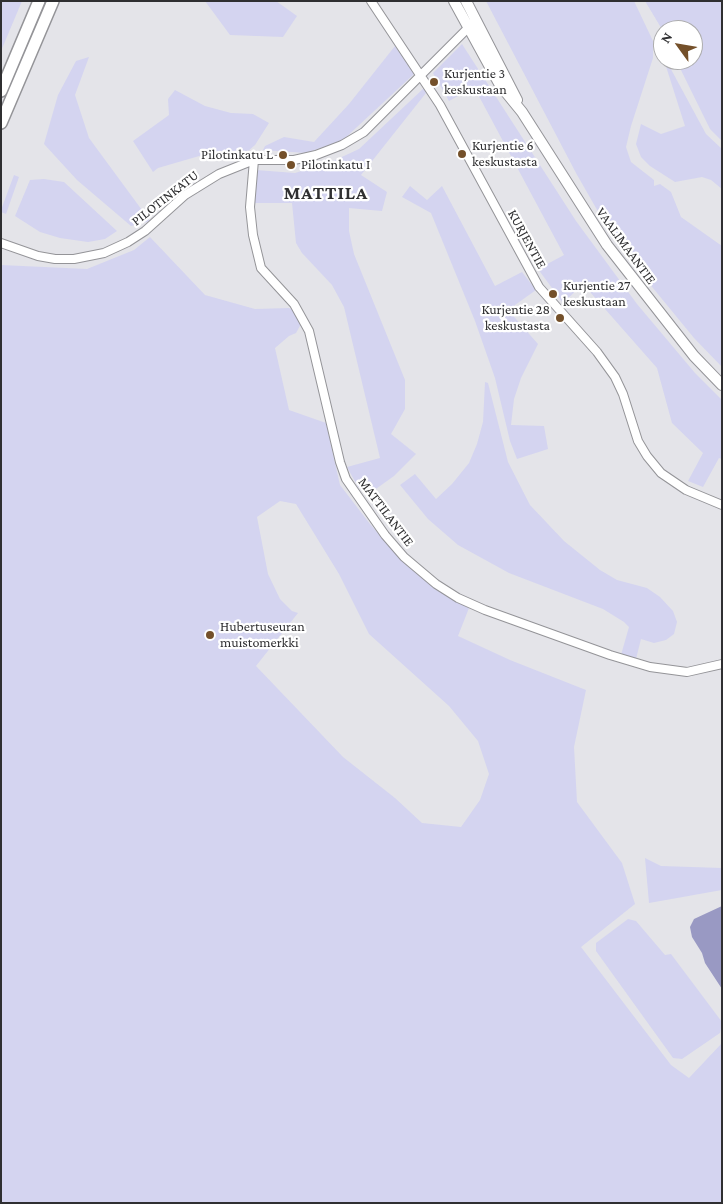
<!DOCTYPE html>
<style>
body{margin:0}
#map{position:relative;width:723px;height:1204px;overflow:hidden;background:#e4e4e9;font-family:"Crimson Pro",serif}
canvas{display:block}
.frame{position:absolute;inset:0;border:2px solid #2f2f31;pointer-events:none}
.north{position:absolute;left:653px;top:20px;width:50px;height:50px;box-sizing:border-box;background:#fff;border:1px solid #acacad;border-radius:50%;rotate:302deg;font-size:14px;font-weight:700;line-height:20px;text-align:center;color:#2f2f31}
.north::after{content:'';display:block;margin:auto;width:18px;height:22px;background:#74502a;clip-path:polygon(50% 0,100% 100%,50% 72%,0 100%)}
</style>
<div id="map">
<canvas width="723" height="1204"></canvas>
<div class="frame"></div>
<div class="north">N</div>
</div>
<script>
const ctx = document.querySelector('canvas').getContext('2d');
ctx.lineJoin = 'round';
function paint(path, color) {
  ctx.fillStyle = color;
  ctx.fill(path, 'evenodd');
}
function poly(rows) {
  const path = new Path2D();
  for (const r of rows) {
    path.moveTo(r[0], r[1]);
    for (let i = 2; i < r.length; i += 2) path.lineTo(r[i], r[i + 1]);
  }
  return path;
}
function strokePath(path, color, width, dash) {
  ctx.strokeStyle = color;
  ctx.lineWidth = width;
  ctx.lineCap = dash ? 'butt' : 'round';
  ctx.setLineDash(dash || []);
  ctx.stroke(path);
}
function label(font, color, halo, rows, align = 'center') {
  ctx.font = font + ' "Crimson Pro",serif';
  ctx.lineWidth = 4.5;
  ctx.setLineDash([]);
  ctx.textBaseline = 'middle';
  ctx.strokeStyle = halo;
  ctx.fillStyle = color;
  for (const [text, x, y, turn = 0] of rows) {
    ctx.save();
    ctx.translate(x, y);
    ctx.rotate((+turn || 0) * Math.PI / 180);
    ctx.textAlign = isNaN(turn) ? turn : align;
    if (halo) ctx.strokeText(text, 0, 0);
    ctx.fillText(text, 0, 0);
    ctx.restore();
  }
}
paint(poly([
 [1,1,22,1,1,51],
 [205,1,276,1,297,16,283,37,230,35],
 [486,1,634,1,653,41,653,58,631,126,626,147,631,162,654,180,654,186,660,184,671,192,681,217,722,246,722,367,694,338,616,243,576,173],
 [645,1,722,1,722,141,710,129,676,60,693,60,693,30,663,31],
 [462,44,576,221,637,304,695,373,722,400,722,459,719,458,703,487,688,481,703,453,672,423,657,368,583,284,563,303,538,269,564,255,474,87,449,101,433,73],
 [395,46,414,74,343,140,306,153,263,150,265,146,284,137,314,142,349,104],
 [89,57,75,95,89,138,150,221,131,226,77,180,44,144,58,95,76,61],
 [664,60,666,60,706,134,722,149,722,189,711,180,702,177,675,182,650,166,641,157,636,144,641,124,661,134,685,126],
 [424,88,426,93,361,175,387,192,382,211,349,208,349,231,354,254,405,380,405,409,391,434,416,454,394,476,373,491,358,487,347,467,380,458,344,307,332,285,302,253,296,243,292,203,254,203,256,170,295,173,331,162,359,149],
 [175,90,205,106,231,113,253,114,269,123,255,145,238,160,230,156,213,152,158,168,153,172,133,141,169,115,168,99],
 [14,175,19,177,6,214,1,212,1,210],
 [44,179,64,182,117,231,105,239,88,242,60,238,40,232,15,216,30,180],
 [410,186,427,200,442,186,495,286,522,272,536,290,508,310,538,344,521,378,514,399,511,425,544,426,548,449,517,459,510,441,495,378,475,321,431,213,402,197],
 [150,237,205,295,255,309,289,308,299,314,301,324,296,333,289,336,275,348,289,410,326,423,340,485,370,524,405,564,435,589,469,608,458,636,510,660,586,690,574,747,577,802,622,863,635,904,581,947,671,1065,689,1078,722,1043,722,1203,1,1203,1,265,87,269,134,250],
 [280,501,296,504,339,574,369,634,449,706,478,741,489,774,480,800,461,827,422,823,395,798,343,757,256,666,298,613,292,611,280,599,268,574,257,517],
 [485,382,488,383,508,462,530,505,564,541,600,570,617,580,647,588,660,597,673,611,677,622,674,634,666,640,654,643,641,639,636,659,621,655,629,627,624,622,603,609,509,573,458,545,428,519,400,485,415,474,436,499,452,484,469,463,477,444,483,422],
 [645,858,661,866,722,868,722,890,649,903],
 [628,919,636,921,665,955,671,954,722,1022,720,1033,682,1059,673,1058,596,951,596,943]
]), '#d4d4f0');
paint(poly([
 [722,906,722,989,705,963,702,953,692,937,690,927,694,919]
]), '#9999c3');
const minor = poly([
 [371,1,440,105,539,287,597,352,615,377,623,394,638,441,647,456,661,473,686,490,722,505],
 [254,160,250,207,253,235,261,268,294,304,309,331,340,462,346,479,385,535,404,557,436,584,458,598,485,610,610,655,650,667,687,672,722,664],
 [1,243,38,256,55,259,74,259,104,253,128,242,145,231,185,195,219,174,254,160,294,160,316,155,342,145,364,132,472,24]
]);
const major = poly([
 [454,1,500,85,522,112,607,245,694,356,722,385],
 [466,1,517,100]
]);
const highway = poly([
 [1,91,39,1],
 [1,123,53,1]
]);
strokePath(minor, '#949498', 10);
strokePath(major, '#949498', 12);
strokePath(highway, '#949498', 14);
strokePath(minor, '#fff', 8);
strokePath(major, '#fff', 10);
strokePath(highway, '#fff', 11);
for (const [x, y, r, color] of [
 [434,82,5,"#74502a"],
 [462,154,5,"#74502a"],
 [283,155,5,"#74502a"],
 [291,165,5,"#74502a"],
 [553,294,5,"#74502a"],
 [560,318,5,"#74502a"],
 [210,635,5,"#74502a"]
]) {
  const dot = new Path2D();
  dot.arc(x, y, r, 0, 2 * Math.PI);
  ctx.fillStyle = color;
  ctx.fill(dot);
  strokePath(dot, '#fff', 2);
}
label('14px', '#2f2f31', '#fff', [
 ["Kurjentie 3",444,74],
 ["keskustaan",444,90],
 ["Kurjentie 6",472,146],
 ["keskustasta",472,162],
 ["Pilotinkatu L",273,155,"right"],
 ["Pilotinkatu I",301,165],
 ["Kurjentie 27",563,286],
 ["keskustaan",563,302],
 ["Kurjentie 28",550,310,"right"],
 ["keskustasta",550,326,"right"],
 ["Hubertuseuran",220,627],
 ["muistomerkki",220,643]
], 'left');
label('14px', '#2f2f31', '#fff', [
 ["PILOTINKATU",165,198,-38],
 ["KURJENTIE",527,239,61],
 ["VAALIMAANTIE",626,246,54],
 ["MATTILANTIE",386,512,53]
]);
ctx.letterSpacing = '1px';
label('bold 19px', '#2f2f31', '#fff', [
 ["MATTILA",326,193]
]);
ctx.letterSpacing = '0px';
</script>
